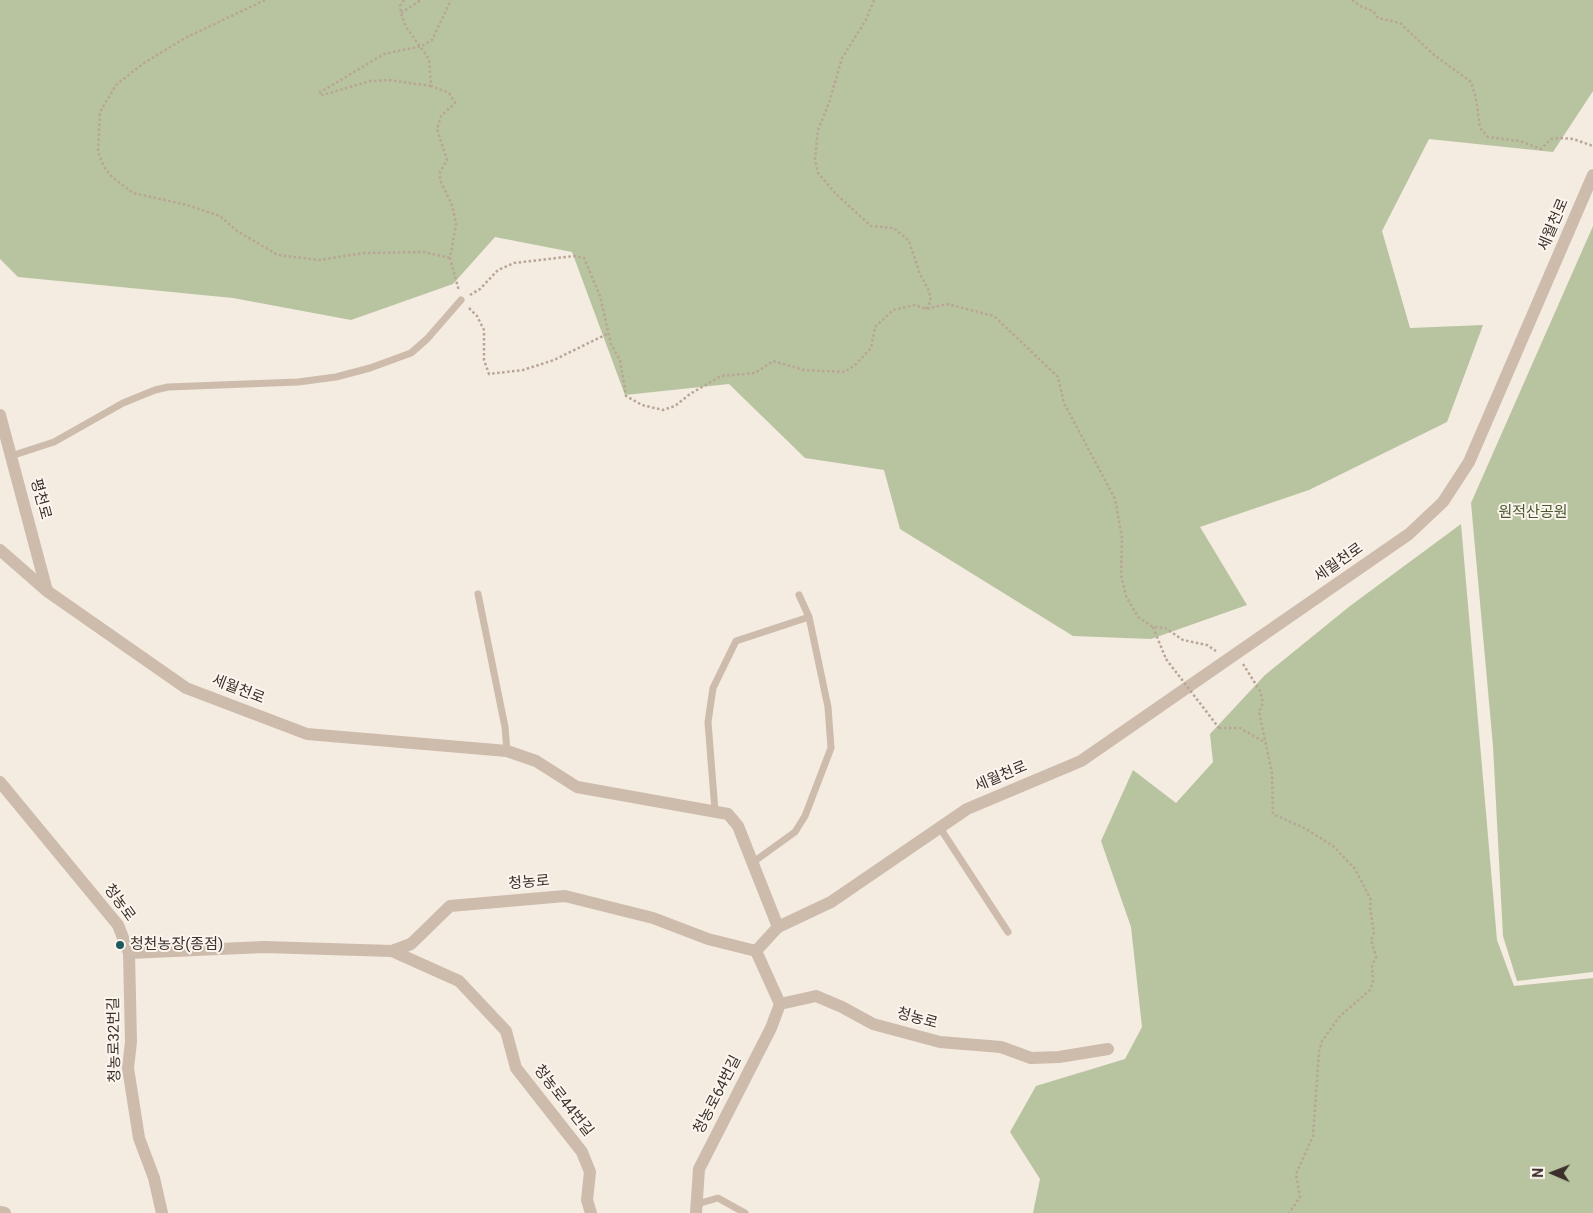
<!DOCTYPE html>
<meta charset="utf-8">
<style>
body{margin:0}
#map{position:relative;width:1593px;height:1213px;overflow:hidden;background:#f4ebe1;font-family:Roboto,sans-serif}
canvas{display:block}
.north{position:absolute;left:1528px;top:1148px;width:50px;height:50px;-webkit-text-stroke:4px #fbf5ee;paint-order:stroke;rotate:271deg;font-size:14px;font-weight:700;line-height:20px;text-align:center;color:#3b302b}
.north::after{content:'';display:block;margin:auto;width:18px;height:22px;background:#3b302b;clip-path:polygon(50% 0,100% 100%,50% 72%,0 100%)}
</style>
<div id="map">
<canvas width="1593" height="1213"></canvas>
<div class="north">N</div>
</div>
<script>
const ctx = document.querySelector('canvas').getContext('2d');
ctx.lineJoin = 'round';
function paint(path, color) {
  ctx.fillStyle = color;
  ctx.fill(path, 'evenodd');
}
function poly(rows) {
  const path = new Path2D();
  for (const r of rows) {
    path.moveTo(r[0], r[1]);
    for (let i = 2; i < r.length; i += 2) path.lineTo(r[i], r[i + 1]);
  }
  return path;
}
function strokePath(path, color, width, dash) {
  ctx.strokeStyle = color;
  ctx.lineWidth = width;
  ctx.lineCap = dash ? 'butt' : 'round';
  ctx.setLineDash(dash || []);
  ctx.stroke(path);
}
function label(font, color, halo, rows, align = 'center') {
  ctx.font = font + ' Roboto,"Noto Sans KR",sans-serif';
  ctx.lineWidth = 4;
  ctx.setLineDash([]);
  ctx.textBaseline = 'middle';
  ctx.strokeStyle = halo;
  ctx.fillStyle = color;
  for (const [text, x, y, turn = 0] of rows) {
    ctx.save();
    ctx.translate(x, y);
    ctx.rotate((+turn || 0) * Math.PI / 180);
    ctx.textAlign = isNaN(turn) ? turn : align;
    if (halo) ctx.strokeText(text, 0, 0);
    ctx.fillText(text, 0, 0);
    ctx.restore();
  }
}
paint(poly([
 [0,0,1593,0,1593,91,1553,152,1429,139,1382,231,1410,328,1483,325,1447,422,1309,490,1200,527,1247,605,1151,639,1073,636,900,529,884,470,805,458,729,384,625,395,572,252,495,237,453,284,351,320,233,298,18,277,0,259],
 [1593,226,1593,972,1517,981,1503,936,1493,746,1471,503],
 [1461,524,1497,940,1514,986,1593,978,1593,1213,1033,1213,1040,1179,1010,1132,1036,1086,1125,1059,1142,1027,1131,927,1101,841,1133,770,1176,803,1213,762,1210,734,1265,675,1350,606]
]), '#b8c4a0');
strokePath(poly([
 [265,0,185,38,144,63,116,85,100,112,98,152,104,167,112,177,133,193,187,205,220,216,237,231,278,255,319,260,364,253,424,252,450,258],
 [404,0,400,6,401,13,406,27,429,59,431,86,449,93,455,103,441,116,437,129,447,160,440,172,440,180,452,205,456,224,450,258,459,291],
 [874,0,866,20,842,58,829,103,818,130,815,159,818,173,836,194,871,226,894,228,909,241,920,274,929,291,931,301,926,309],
 [1352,0,1362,7,1373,11,1378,18,1400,23,1433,54,1471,82,1476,98,1480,128,1488,137,1520,141,1541,149,1551,139,1560,138,1573,139,1593,146],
 [401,13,421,0],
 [431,86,389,80,370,81,323,95,319,93,384,54,422,46,432,40,451,0],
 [470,295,480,289,498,270,514,263,574,256,584,258,600,296,611,344,620,360,626,396,642,405,663,410,675,406,690,394,721,376,755,373,773,361,804,370,845,372,856,364,871,348,875,327,893,310,915,305,926,309,947,304,994,316,1058,377,1064,403,1115,499,1122,538,1121,575,1126,596,1138,617,1153,627,1165,628,1183,640,1207,645,1216,651],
 [469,308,477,316,484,330,484,360,489,374,523,370,554,360,609,333],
 [1153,627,1166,659],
 [1243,664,1260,691,1263,703,1259,712,1272,773,1273,814,1306,829,1333,846,1355,869,1371,900,1370,908,1374,933,1371,940,1376,957,1372,966,1373,981,1370,990,1340,1016,1322,1041,1319,1052,1313,1136,1296,1174,1300,1197,1289,1213],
 [1219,728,1240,728,1266,743]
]), '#b9a596', 2.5, [2.5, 2.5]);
strokePath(poly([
 [11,456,54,442,123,403,155,390,168,387,298,382,336,377,370,368,411,353,427,339,461,300],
 [478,594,505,727,507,751],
 [715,811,708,722,713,688,736,641,809,617],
 [940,828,1008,932],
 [752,863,795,832,805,816,831,748,828,707,809,617,799,595],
 [697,1204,718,1198,745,1213]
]), '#cdbbac', 7);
strokePath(poly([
 [0,415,47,591],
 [0,782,118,925,129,953,264,947,392,951,411,944,450,906,565,896,653,918,708,939,756,951,780,1004,816,996,842,1007,873,1024,940,1042,1001,1047,1031,1058,1059,1057,1108,1049],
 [392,951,459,981,506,1031,516,1068,582,1152,590,1172,587,1200,591,1213],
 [756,951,778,927],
 [129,953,131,1042,128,1068,139,1138,154,1178,162,1213],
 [0,1212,5,1213],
 [696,1213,699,1169,771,1028,780,1004]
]), '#cdbbac', 12);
strokePath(poly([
 [0,550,47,591,186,688,307,734,507,751,536,761,577,787,728,814,738,826,778,927,831,902,967,809,1081,761,1409,534,1443,502,1469,462,1593,175]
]), '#cdbbac', 12);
strokePath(poly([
 [1166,659,1219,728]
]), '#b9a596', 2.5, [2.5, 2.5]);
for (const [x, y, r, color] of [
 [120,945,5,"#1f5a5e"]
]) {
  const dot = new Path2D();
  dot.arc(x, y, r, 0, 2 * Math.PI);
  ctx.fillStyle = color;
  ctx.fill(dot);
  strokePath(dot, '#fbf5ee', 2);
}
label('15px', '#3b302b', '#fbf5ee', [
 ["세월천로",1554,225,-67],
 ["평천로",40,499,75],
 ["세월천로",1339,563,-35],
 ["세월천로",238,690,21],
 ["세월천로",1001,777,-23],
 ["청농로",529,883,-5],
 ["청농로",119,903,54],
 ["청농로",917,1019,15],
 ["청농로32번길",115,1040,-91],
 ["청농로64번길",718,1095,-63],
 ["청농로44번길",563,1101,52]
]);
label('15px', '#4a5a2e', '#fbf5ee', [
 ["원적산공원",1533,513]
]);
label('15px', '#3b302b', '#fbf5ee', [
 ["청천농장(종점)",130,945]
], 'left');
</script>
